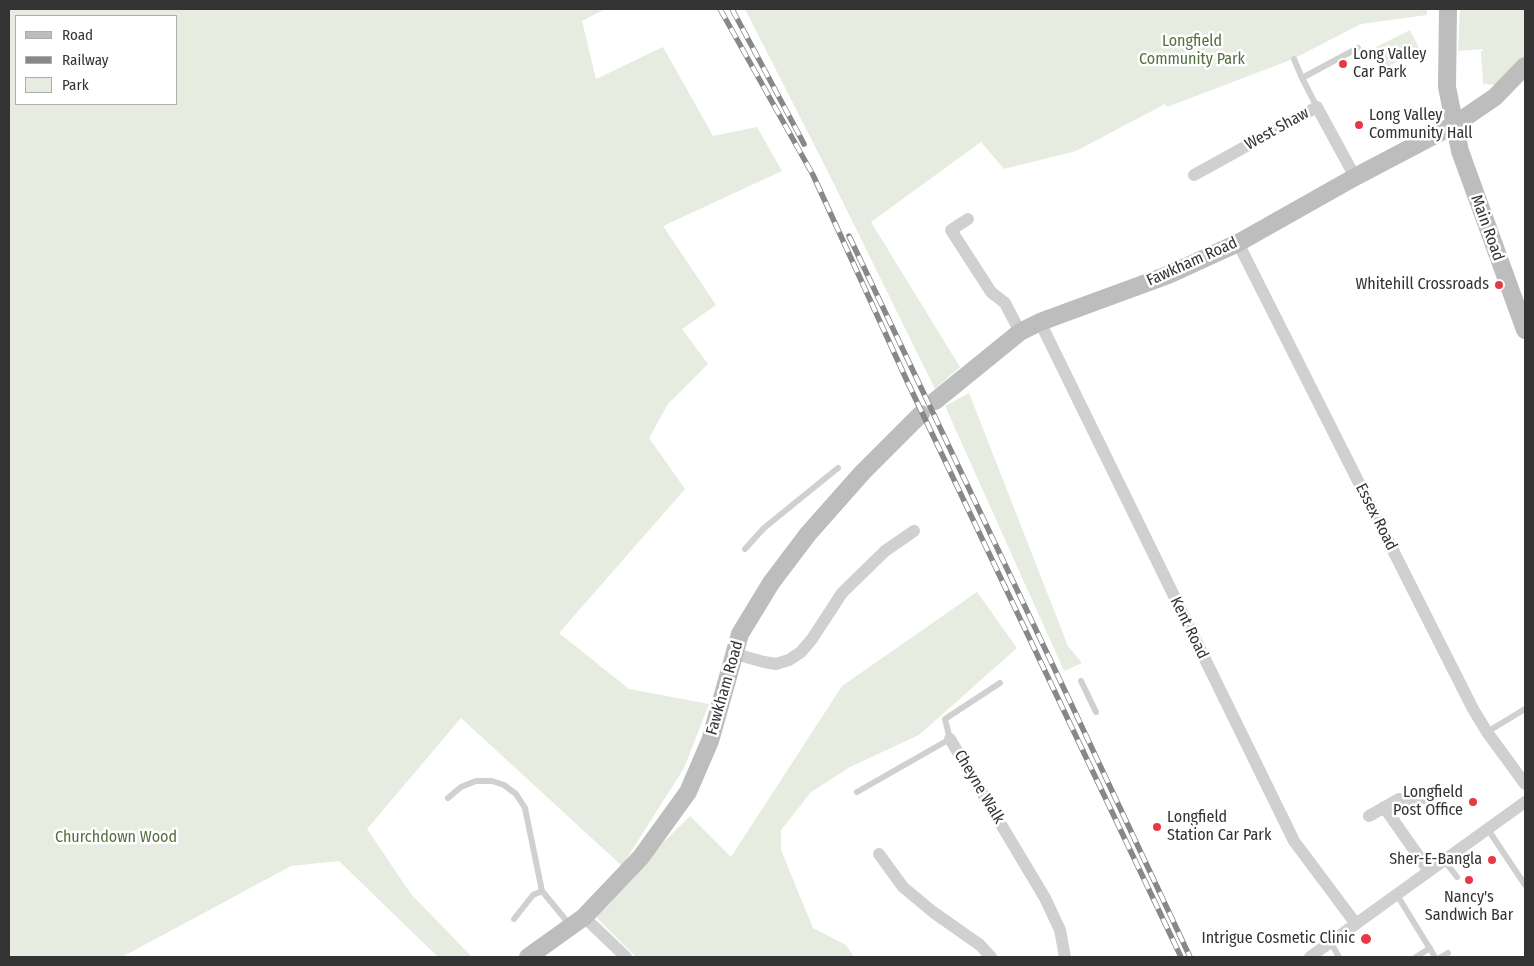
<!DOCTYPE html>
<style>
body{margin:0}
#map{position:relative;width:1534px;height:966px;overflow:hidden;background:#fff;font-family:"Fira Sans Condensed",sans-serif}
canvas{display:block}
.frame{position:absolute;inset:0;border:10px solid #333;pointer-events:none}
.legend{position:absolute;left:15px;top:15px;width:162px;height:90px;box-sizing:border-box;background:#fff;border:1px solid #adadad;margin:0;padding:6px 9px;list-style:none;font-size:15px;color:#333}
.legend li{display:flex;align-items:center;gap:10px;height:25px}
.legend b{width:25px;border:1px solid #adadad}
</style>
<div id="map">
<canvas width="1534" height="966"></canvas>
<div class="frame"></div>
<ul class="legend">
<li><b style="height:6px;background:#bdbdbd"></b>Road</li>
<li><b style="height:6px;background:#888"></b>Railway</li>
<li><b style="height:14px;background:#e6ecdf"></b>Park</li>
</ul>
</div>
<script>
const ctx = document.querySelector('canvas').getContext('2d');
ctx.lineJoin = 'round';
function paint(path, color) {
  ctx.fillStyle = color;
  ctx.fill(path, 'evenodd');
}
function poly(rows) {
  const path = new Path2D();
  for (const r of rows) {
    path.moveTo(r[0], r[1]);
    for (let i = 2; i < r.length; i += 2) path.lineTo(r[i], r[i + 1]);
  }
  return path;
}
function strokePath(path, color, width, dash) {
  ctx.strokeStyle = color;
  ctx.lineWidth = width;
  ctx.lineCap = dash ? 'butt' : 'round';
  ctx.setLineDash(dash || []);
  ctx.stroke(path);
}
function label(font, color, halo, rows, align = 'center') {
  ctx.font = font + ' "Fira Sans Condensed",sans-serif';
  ctx.lineWidth = 5;
  ctx.setLineDash([]);
  ctx.textBaseline = 'middle';
  ctx.strokeStyle = halo;
  ctx.fillStyle = color;
  for (const [text, x, y, turn = 0] of rows) {
    ctx.save();
    ctx.translate(x, y);
    ctx.rotate((+turn || 0) * Math.PI / 180);
    ctx.textAlign = isNaN(turn) ? turn : align;
    if (halo) ctx.strokeText(text, 0, 0);
    ctx.fillText(text, 0, 0);
    ctx.restore();
  }
}
paint(poly([
 [9,9,605,9,582,21,596,79,663,47,713,136,757,127,782,171,663,226,716,305,682,329,708,364,668,404,649,438,685,489,559,633,629,689,709,704,684,768,622,866,461,718,367,829,411,894,472,957,438,957,339,861,291,866,122,957,9,957],
 [16,16,176,16,176,104,16,104],
 [745,9,1427,9,1427,15,1361,24,1293,59,1167,107,1165,104,1076,151,1004,169,981,142,871,222,960,367,935,389,829,174],
 [1460,9,1525,9,1525,57,1495,85,1483,84,1481,52,1483,49,1458,51],
 [1410,30,1420,50,1387,67,1376,47],
 [969,393,1068,646,1082,663,1064,671,945,406],
 [977,592,1017,648,919,735,850,767,811,792,781,830,781,850,813,928,846,945,854,957,636,957,596,917,615,890,690,816,731,857,842,686]
]), '#e6ecdf');
strokePath(poly([
 [1294,59,1302,78],
 [1317,107,1302,78,1358,48],
 [745,549,764,528,838,468],
 [1081,681,1096,712],
 [1487,732,1525,709],
 [857,792,950,739,945,719,1000,683],
 [448,798,461,787,476,781,492,781,504,785,516,794,525,808,542,891,570,925],
 [1487,828,1525,885],
 [1444,860,1457,877],
 [1397,895,1435,957],
 [514,919,533,895,542,891],
 [1331,943,1339,957],
 [1416,957,1430,948],
 [1441,957,1448,953]
]), '#d0d0d0', 6);
strokePath(poly([
 [1194,175,1317,107,1355,177],
 [968,219,951,230,991,292,1005,303,1020,332],
 [1238,243,1473,709,1487,732,1525,784],
 [1040,322,1294,841,1356,924],
 [735,654,764,662,776,664,789,660,801,652,812,639,842,593,885,551,914,531],
 [950,739,1045,898,1060,930,1065,957],
 [1384,807,1429,871],
 [1369,816,1399,799,1402,805,1420,793,1424,798],
 [879,854,903,887,933,912,980,945,991,957],
 [584,917,626,957],
 [1310,957,1525,802]
]), '#d0d0d0', 12);
strokePath(poly([
 [1448,9,1447,87,1460,151,1525,330],
 [935,401,1020,332,1040,322,1168,275,1238,243,1355,177,1454,125,1495,97,1525,66],
 [528,957,584,917,641,857,688,792,710,741,740,634,771,583,808,534,862,473,921,414]
]), '#bdbdbd', 18);
const rail = poly([
 [720,9,813,175,908,383,1181,957],
 [732,9,804,144],
 [849,236,1066,693,1190,957]
]);
strokePath(rail, '#888', 5.5);
strokePath(rail, '#fff', 4, [11]);
for (const [x, y, r, color] of [
 [1343,64,5,"#e63946"],
 [1359,125,5,"#e63946"],
 [1499,285,5,"#e63946"],
 [1473,802,5,"#e63946"],
 [1157,827,5,"#e63946"],
 [1492,860,5,"#e63946"],
 [1469,880,5,"#e63946"],
 [1366,939,6,"#e63946"]
]) {
  const dot = new Path2D();
  dot.arc(x, y, r, 0, 2 * Math.PI);
  ctx.fillStyle = color;
  ctx.fill(dot);
  strokePath(dot, '#fff', 2);
}
label('16px', '#56703f', '#fff', [
 ["Longfield",1192,42],
 ["Community Park",1192,60],
 ["Churchdown Wood",116,838]
]);
label('16px', '#333', '#fff', [
 ["Long Valley",1353,55,"left"],
 ["Car Park",1353,73,"left"],
 ["Long Valley",1369,116,"left"],
 ["Community Hall",1369,134,"left"],
 ["Whitehill Crossroads",1489,285],
 ["Longfield",1463,793],
 ["Post Office",1463,811],
 ["Longfield",1167,818,"left"],
 ["Station Car Park",1167,836,"left"],
 ["Sher-E-Bangla",1482,860],
 ["Nancy's",1469,898,"center"],
 ["Sandwich Bar",1469,916,"center"],
 ["Intrigue Cosmetic Clinic",1355,939]
], 'right');
label('16px', '#333', '#fff', [
 ["West Shaw",1277,129,-29],
 ["Main Road",1487,228,70],
 ["Fawkham Road",1192,262,-24],
 ["Essex Road",1376,517,63],
 ["Kent Road",1189,628,64],
 ["Fawkham Road",725,688,-74],
 ["Cheyne Walk",979,787,59]
]);
</script>
